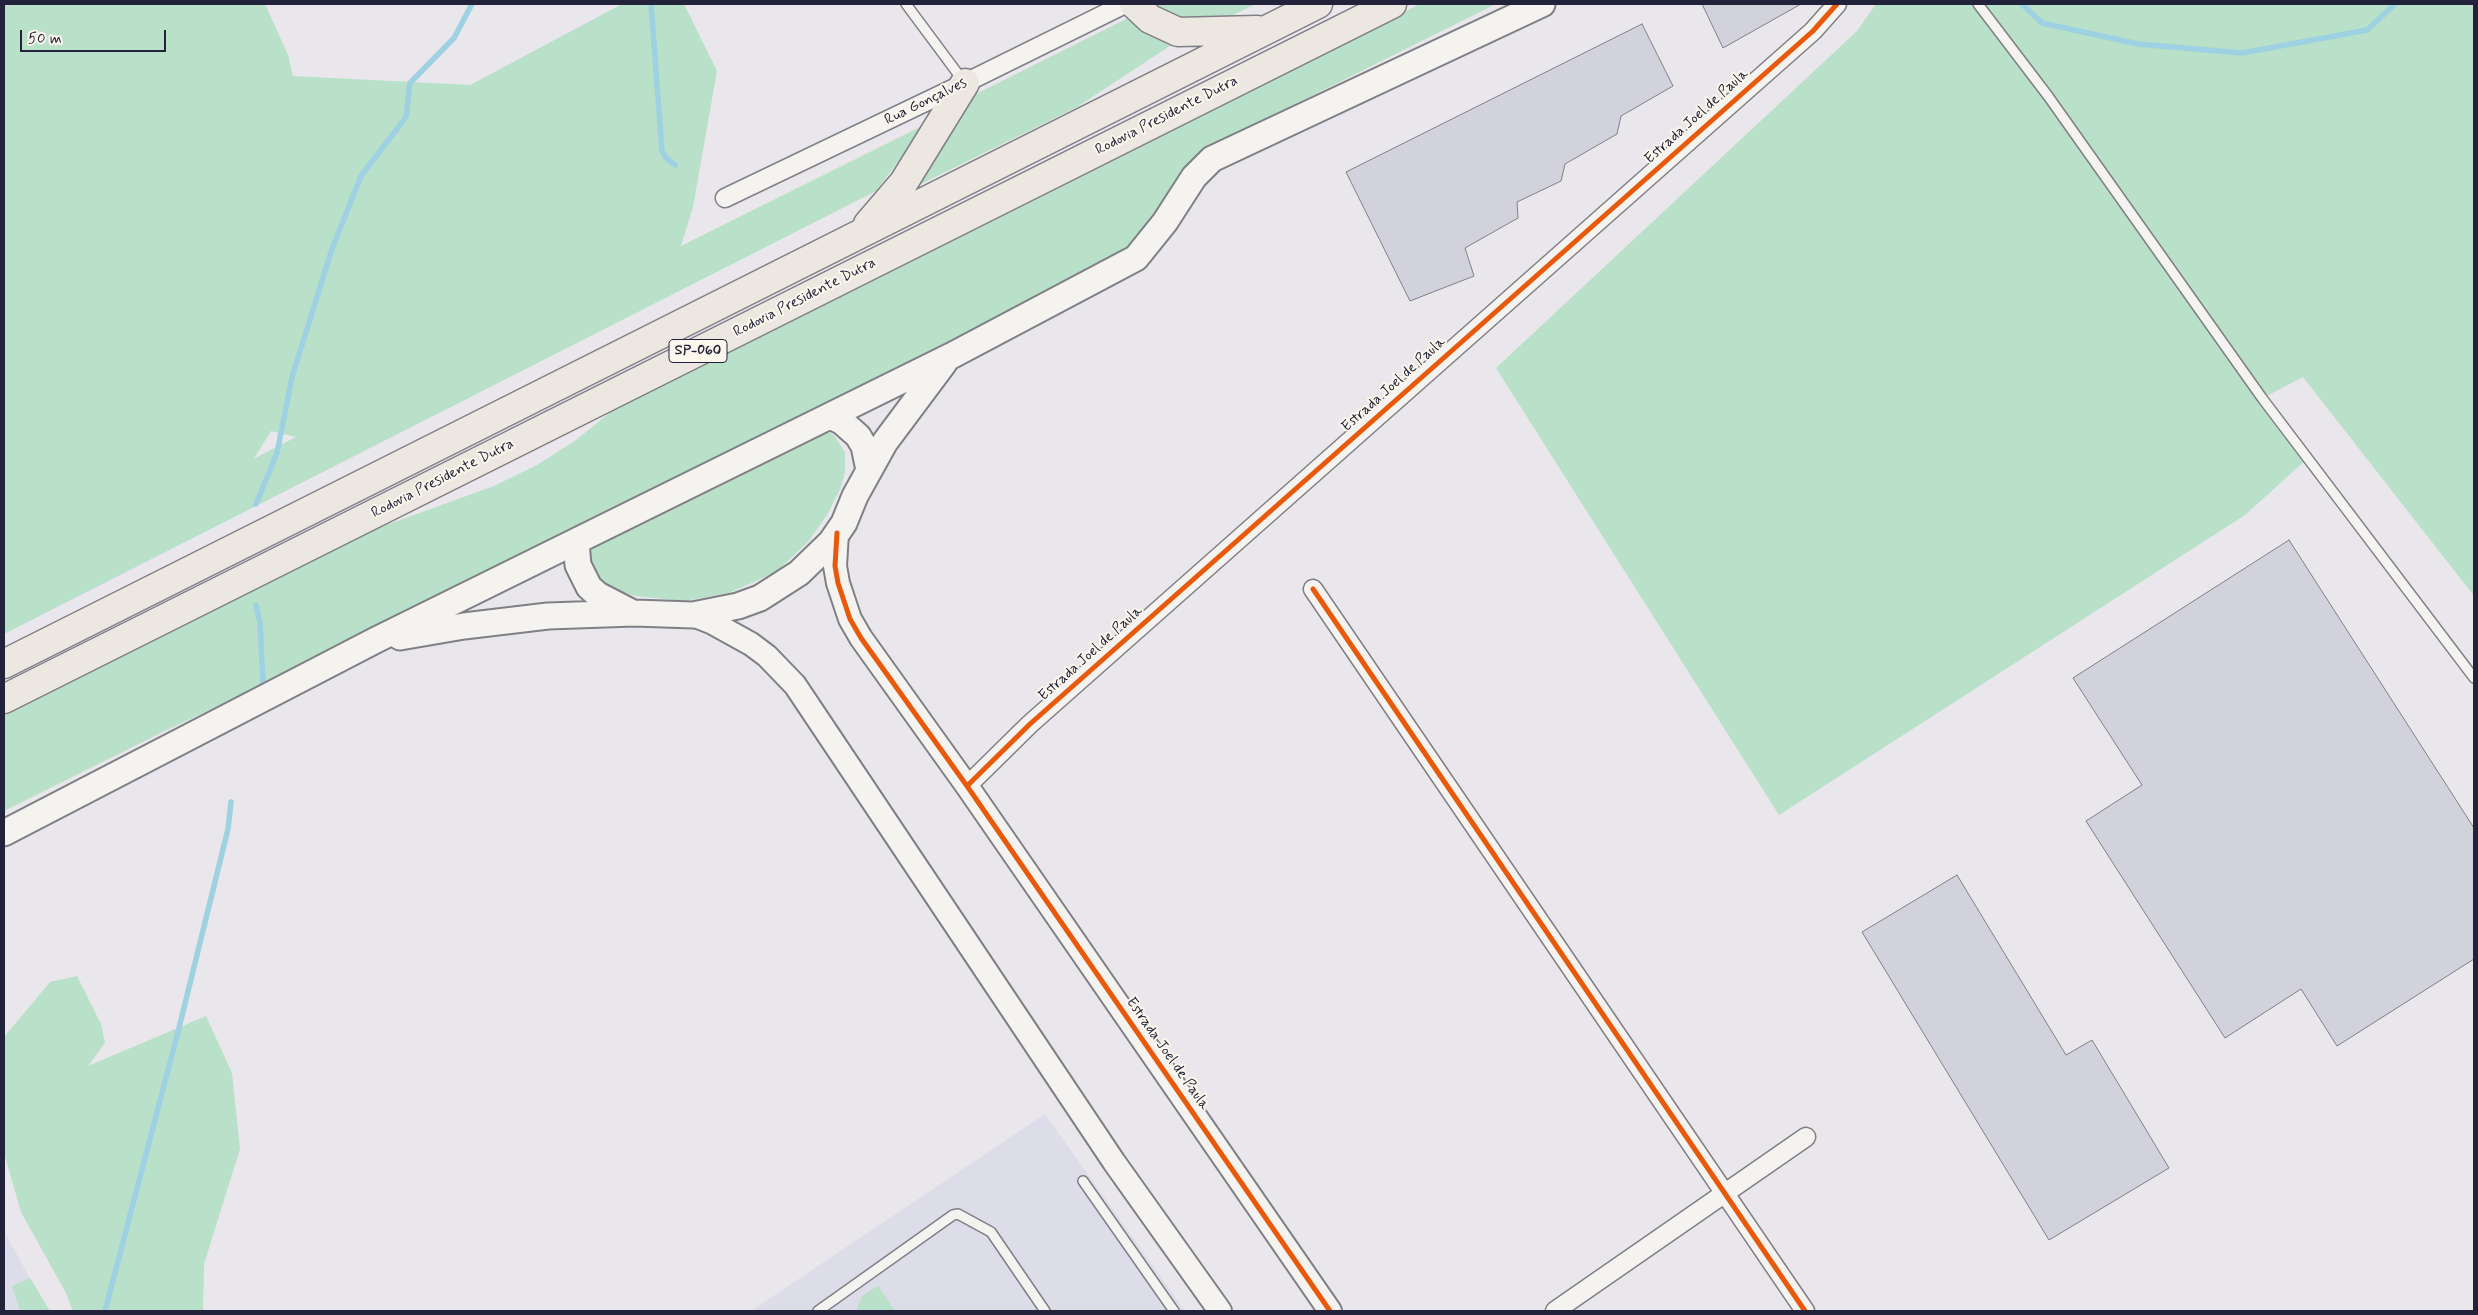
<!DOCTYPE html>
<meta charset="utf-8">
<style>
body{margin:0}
#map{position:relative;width:2478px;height:1315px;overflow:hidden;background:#e9e7ec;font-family:Mynerve,sans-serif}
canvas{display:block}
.frame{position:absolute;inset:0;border:5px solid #22223b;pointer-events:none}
.scale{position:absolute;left:20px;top:30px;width:146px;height:22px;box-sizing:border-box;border:2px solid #22223b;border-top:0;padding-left:6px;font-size:15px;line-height:18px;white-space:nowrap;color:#22223b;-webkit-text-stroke:4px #fbf7ec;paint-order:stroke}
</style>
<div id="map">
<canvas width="2478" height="1315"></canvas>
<div class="frame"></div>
<div class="scale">50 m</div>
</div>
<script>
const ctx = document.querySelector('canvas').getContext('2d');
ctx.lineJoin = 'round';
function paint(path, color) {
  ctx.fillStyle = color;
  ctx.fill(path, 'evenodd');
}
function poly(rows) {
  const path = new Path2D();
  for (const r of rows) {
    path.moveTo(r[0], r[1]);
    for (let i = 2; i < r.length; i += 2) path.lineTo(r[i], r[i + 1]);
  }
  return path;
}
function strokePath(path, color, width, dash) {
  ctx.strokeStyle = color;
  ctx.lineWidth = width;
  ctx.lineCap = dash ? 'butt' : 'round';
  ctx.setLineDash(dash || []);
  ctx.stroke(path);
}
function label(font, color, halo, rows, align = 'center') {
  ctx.font = font + ' Mynerve,sans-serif';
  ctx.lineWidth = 4;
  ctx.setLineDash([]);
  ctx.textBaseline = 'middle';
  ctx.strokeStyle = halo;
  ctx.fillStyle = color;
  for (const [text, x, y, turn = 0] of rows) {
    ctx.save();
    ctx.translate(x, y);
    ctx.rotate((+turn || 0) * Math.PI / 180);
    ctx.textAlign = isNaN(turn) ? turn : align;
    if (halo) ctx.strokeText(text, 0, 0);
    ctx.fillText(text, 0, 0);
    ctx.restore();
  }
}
paint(poly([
 [1045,1114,1185,1311,751,1311],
 [4,1231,30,1278,50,1311,4,1311]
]), '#dddce9');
paint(poly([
 [4,4,265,4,288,55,293,76,470,85,622,4,684,4,717,71,693,207,681,246,926,124,876,191,4,634],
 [271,431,296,437,255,458,255,457],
 [1156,4,1256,4,1176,42,1077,107,911,189,976,94],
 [1420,4,1496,4,1233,135,1207,154,1132,244,1113,258,1075,275,933,354,449,597,171,728,4,811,4,715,370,531,494,486,537,465,576,440,633,394],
 [1876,4,2474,4,2474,596,2303,377,2263,398,2308,458,2245,515,1779,815,1496,368,1857,31],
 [826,431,834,435,845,452,845,472,841,487,827,515,808,542,776,572,729,593,684,601,635,596,608,587,598,578,593,568,590,546],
 [77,976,101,1024,105,1043,88,1066,206,1016,232,1073,240,1149,204,1264,203,1311,73,1311,66,1293,21,1212,4,1153,4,1037,50,982],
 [30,1278,50,1311,20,1311,12,1286],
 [878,1286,895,1311,856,1311,862,1296]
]), '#b9e0c8');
strokePath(poly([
 [651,4,662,151,666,158,675,165],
 [2022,4,2042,23,2138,44,2242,53,2367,30,2395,4],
 [256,504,277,453,292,377,332,249,361,176,406,117,410,83,454,38,472,4],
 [256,605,260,623,263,684],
 [105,1311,179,1028,228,829,231,802]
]), '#9ed1e2', 5.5);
const building = poly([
 [1702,4,1801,4,1723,48,1702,4],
 [1642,24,1673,86,1621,116,1617,134,1565,164,1561,181,1517,202,1518,218,1465,248,1474,276,1410,301,1346,172,1642,24],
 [2289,540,2474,828,2474,959,2337,1046,2301,989,2225,1038,2086,821,2142,785,2073,678,2289,540],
 [1957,875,2066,1055,2092,1040,2169,1168,2049,1240,1862,932,1957,875]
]);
paint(building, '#d2d2dd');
strokePath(building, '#807f86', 1);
const service = poly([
 [906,4,964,82],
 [1978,4,2048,96,2262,398,2474,678],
 [1083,1181,1174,1311],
 [818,1311,953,1215,958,1214,991,1232,1045,1311]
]);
const minor = poly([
 [725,198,965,83,1125,4],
 [1313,589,1805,1311],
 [967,786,1030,724,1813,31,1837,4],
 [1555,1311,1806,1137]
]);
const tertiary = poly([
 [837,533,835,566,838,583,850,619,861,638,967,786,1330,1311],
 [693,615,713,623,751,644,767,656,795,685,1114,1162,1220,1311]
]);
const secondary = poly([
 [830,416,841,421,858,436,864,446,869,470],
 [576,542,578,565,589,587,598,595,629,611],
 [400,637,464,626,548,616,634,613,693,615,738,606,760,598,799,573,831,542,844,523,855,496,885,442,944,363],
 [4,833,376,640,951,356,1136,258,1165,222,1194,177,1212,159,1542,4]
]);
const motorway = poly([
 [1134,4,1150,19,1178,32,1257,30],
 [868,224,904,182,965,83],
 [4,664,1318,4],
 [4,699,1392,4]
]);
strokePath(service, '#807f86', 12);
strokePath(minor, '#807f86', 21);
strokePath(tertiary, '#807f86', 26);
strokePath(secondary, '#807f86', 29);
strokePath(motorway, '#807f86', 31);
strokePath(service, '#f4f3f0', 9);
strokePath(minor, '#f4f3f0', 18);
strokePath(tertiary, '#f4f3f0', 22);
strokePath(secondary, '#f4f3f0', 25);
strokePath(motorway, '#ece8e1', 28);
strokePath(poly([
 [837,533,835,566,838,583,850,619,861,638,967,786,1330,1311],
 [1313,589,1805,1311],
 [967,786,1030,724,1813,31,1837,4]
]), '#e8590c', 5);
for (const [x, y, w] of [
 [698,351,58]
]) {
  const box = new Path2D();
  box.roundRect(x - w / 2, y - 11.5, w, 23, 4);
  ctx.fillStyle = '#fbf7ec';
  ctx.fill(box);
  strokePath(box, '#22223b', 1);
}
label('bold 14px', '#22223b', null, [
 ["SP-060",698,351]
]);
label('15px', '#22223b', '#fbf7ec', [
 ["Rua Gonçalves",926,102,-26],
 ["Rodovia Presidente Dutra",1167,116,-27],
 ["Estrada Joel de Paula",1697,117,-42],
 ["Rodovia Presidente Dutra",805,298,-27],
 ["Estrada Joel de Paula",1394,385,-42],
 ["Rodovia Presidente Dutra",443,479,-27],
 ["Estrada Joel de Paula",1091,654,-42],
 ["Estrada Joel de Paula",1167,1054,55]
]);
</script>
